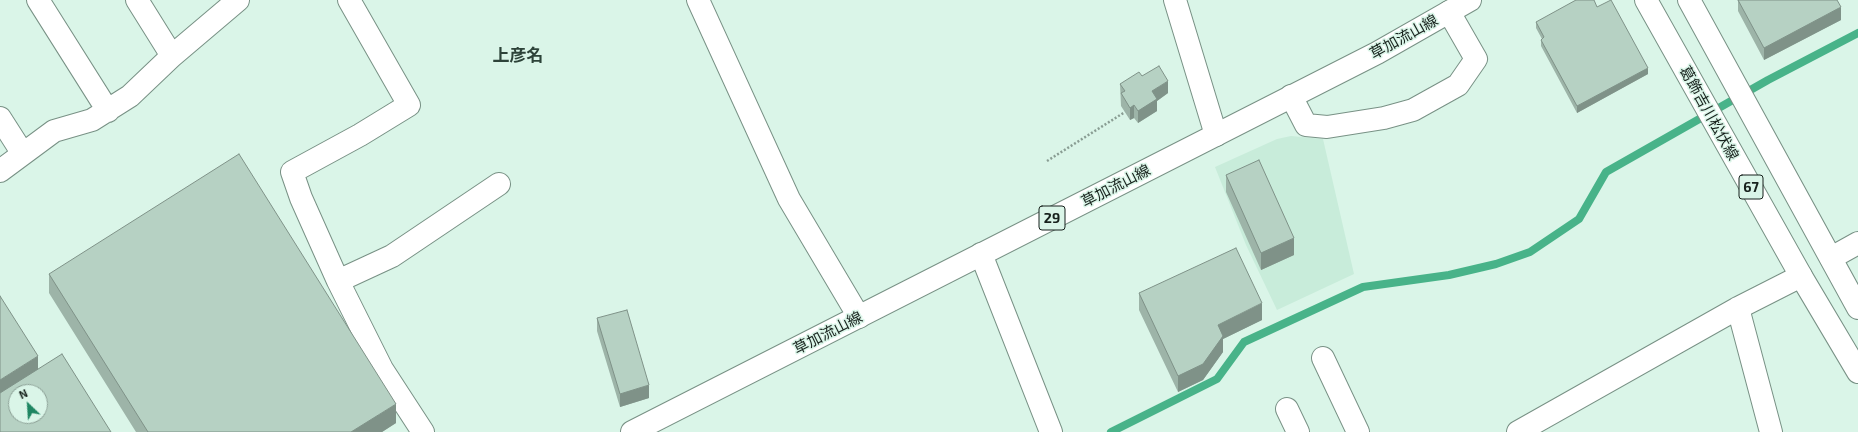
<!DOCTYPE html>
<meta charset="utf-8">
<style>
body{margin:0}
#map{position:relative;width:1858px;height:432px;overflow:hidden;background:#daf5e8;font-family:"Exo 2",sans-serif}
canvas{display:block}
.north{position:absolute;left:8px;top:384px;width:40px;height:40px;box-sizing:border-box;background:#daf5e8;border:1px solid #8ca096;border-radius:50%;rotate:335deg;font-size:11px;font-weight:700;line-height:16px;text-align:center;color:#17211c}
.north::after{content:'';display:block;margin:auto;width:14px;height:18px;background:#1e8662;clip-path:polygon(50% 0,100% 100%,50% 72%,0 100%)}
</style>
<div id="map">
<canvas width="1858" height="432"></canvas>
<div class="north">N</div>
</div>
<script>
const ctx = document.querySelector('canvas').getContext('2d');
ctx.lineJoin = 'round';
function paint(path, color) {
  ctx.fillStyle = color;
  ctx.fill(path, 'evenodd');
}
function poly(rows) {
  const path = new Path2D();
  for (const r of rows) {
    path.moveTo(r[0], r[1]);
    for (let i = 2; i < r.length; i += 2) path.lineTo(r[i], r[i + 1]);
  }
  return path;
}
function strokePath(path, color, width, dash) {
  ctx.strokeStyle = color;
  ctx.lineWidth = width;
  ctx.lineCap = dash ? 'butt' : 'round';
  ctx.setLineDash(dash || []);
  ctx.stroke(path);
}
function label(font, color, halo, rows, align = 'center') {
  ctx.font = font + ' "Exo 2","Noto Sans JP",sans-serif';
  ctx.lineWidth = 3;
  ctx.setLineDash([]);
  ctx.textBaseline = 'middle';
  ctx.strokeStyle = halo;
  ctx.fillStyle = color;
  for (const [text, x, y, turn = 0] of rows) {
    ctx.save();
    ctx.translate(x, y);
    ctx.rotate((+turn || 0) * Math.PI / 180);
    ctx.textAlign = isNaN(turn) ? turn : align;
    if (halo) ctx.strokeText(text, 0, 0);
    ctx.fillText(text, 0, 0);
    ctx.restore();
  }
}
paint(poly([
 [1291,136,1323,139,1354,274,1277,310,1246,245,1215,167,1277,139]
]), '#c8ecda');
strokePath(poly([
 [1111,432,1217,379,1244,342,1363,287,1449,275,1496,264,1530,252,1579,219,1606,172,1768,80,1858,33]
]), '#48b389', 8);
const minor = poly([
 [38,0,108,111],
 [137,0,172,56],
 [349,0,409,105,360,135,292,172,301,198,338,281,382,369,423,432],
 [698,0,789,199,859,317],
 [1175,0,1216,135],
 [1291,96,1306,125,1327,127,1384,118,1413,110,1458,85,1476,59,1449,12],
 [0,118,23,154],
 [0,171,54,131,92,120,130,96,172,56,238,0],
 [981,254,1051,432],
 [1831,258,1858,243],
 [338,281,392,256,499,184],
 [1738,308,1771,432],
 [1323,358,1358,432],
 [1287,409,1298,432],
 [1518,432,1738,308,1801,276]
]);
const major = poly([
 [1646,0,1801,276,1858,372],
 [1689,0,1858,308],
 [632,432,1377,53,1470,0]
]);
strokePath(minor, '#789185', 24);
strokePath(major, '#789185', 24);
strokePath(poly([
 [1047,161,1125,112]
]), '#899d93', 2.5, [2, 2]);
strokePath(minor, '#fff', 22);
strokePath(major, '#fff', 22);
paint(poly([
 [1738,0,1837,0,1841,20,1764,60,1738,11],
 [1597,7,1648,74,1577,113,1541,46,1541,40,1542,39,1536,28,1536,22],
 [1142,76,1168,93,1157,101,1157,111,1138,123,1134,118,1130,120,1121,106,1120,84],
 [1226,175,1294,255,1261,270,1226,192],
 [49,274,396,423,382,432,136,432,49,293],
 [1139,293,1262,320,1223,339,1223,352,1203,380,1178,392,1139,310],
 [597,318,649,398,620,407,597,331]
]), '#9db4a8');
paint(poly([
 [1841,7,1841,20,1764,60,1764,48],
 [1648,68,1648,74,1577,113,1577,106],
 [1168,81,1168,93,1157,101,1157,111,1138,123,1138,111,1152,91],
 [1134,105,1134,118,1130,120,1130,108],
 [1294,238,1294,255,1261,270,1261,253],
 [1262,303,1262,320,1223,339,1223,352,1203,380,1178,392,1178,376,1218,325],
 [38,356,38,373,0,397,0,380],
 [649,385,649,398,620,407,620,394],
 [396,404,396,423,382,432,351,432]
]), '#7f9288');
const building = poly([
 [1576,0,1594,0,1597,7,1611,0,1648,68,1577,106,1541,40,1544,37,1536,22,1576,0],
 [1738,0,1837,0,1841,7,1764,48,1738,0],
 [1159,66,1168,81,1152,91,1157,99,1138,111,1134,105,1130,108,1121,93,1125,91,1120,84,1139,72,1142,76,1159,66],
 [239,154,396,404,351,432,148,432,49,274,239,154],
 [1259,160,1294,238,1261,253,1226,175,1259,160],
 [1236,248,1262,303,1218,325,1223,336,1203,364,1178,376,1139,293,1236,248],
 [0,296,38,356,0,380,0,296],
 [627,310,649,385,620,394,597,318,627,310],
 [62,354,111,432,0,432,0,393,62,354],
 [16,392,40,392,40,416,16,416,16,392]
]);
paint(building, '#b6d1c3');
strokePath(building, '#7f9288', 1);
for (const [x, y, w] of [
 [1751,187,24],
 [1052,218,26]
]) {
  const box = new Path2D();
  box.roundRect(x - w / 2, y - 12, w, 24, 3);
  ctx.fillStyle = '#daf5e8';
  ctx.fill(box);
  strokePath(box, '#17211c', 1);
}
label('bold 14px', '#17211c', null, [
 ["67",1751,187],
 ["29",1052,218]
]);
label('15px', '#17211c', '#daf5e8', [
 ["草加流山線",1404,37,-29],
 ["葛飾吉川松伏線",1709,113,61],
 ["草加流山線",1116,186,-27],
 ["草加流山線",828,333,-27]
]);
label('bold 17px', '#2d4339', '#daf5e8', [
 ["上彦名",518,55]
]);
</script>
